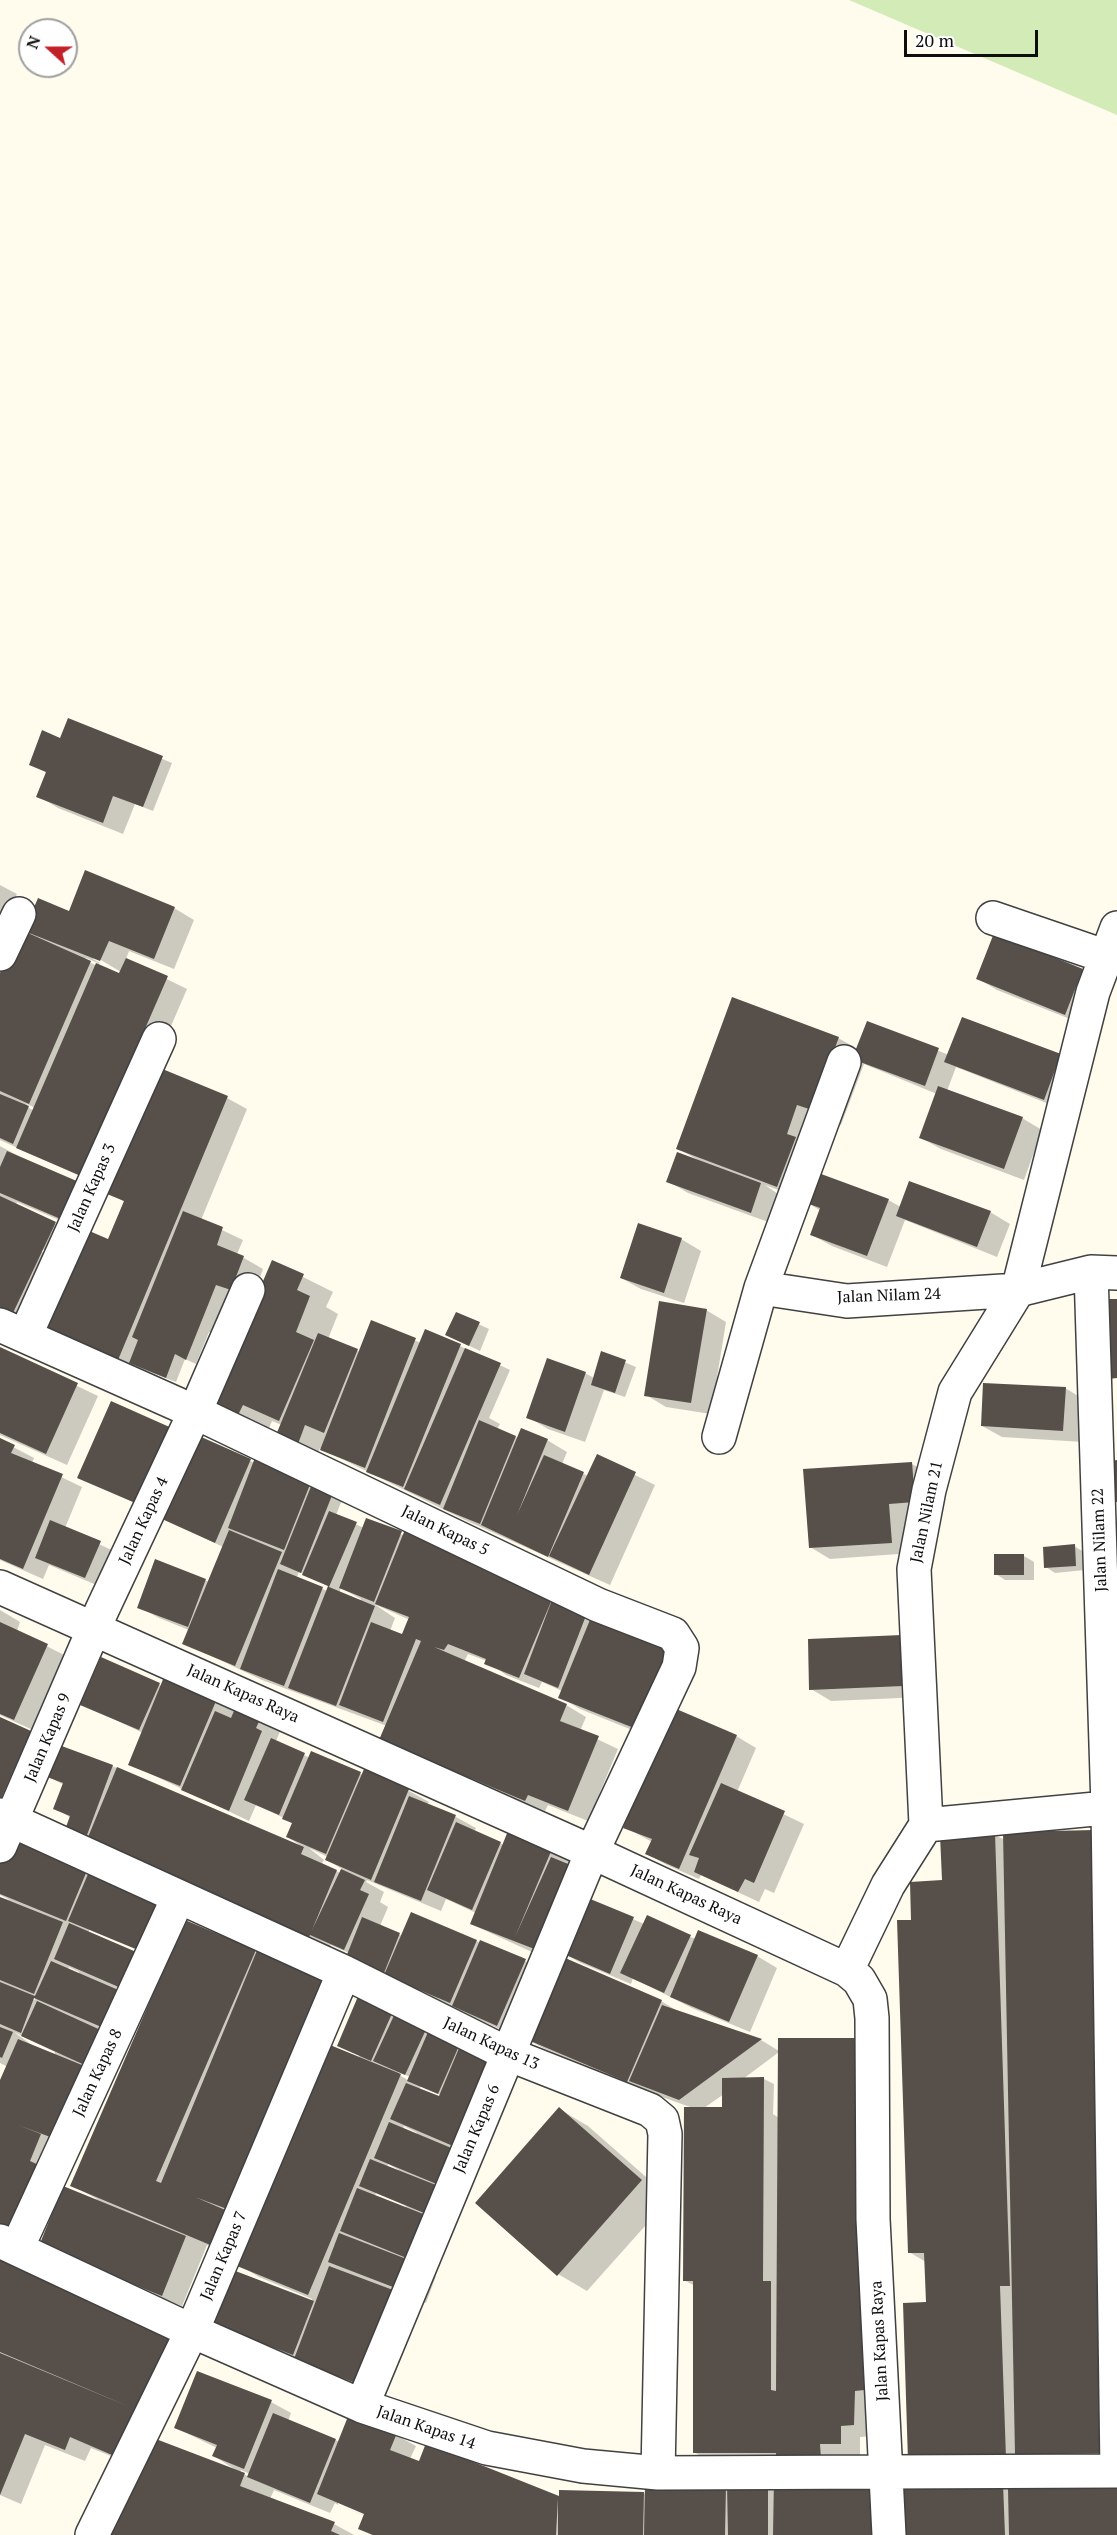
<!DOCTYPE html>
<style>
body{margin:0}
#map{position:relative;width:1117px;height:2535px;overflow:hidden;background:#fffcee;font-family:"PT Serif",serif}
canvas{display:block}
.north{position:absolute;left:18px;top:18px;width:60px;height:60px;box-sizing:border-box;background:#fff;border:2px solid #9f9f9f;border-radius:50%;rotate:291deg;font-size:16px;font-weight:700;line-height:24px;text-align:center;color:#0e0e0e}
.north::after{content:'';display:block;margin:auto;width:21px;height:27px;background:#c2212a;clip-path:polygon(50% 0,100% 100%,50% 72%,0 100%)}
.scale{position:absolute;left:904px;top:30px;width:134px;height:27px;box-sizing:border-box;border:3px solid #0e0e0e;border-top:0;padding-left:8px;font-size:18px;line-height:21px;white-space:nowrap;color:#0e0e0e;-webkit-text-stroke:4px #fff;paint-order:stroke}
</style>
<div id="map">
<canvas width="1117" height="2535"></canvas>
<div class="north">N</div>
<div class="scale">20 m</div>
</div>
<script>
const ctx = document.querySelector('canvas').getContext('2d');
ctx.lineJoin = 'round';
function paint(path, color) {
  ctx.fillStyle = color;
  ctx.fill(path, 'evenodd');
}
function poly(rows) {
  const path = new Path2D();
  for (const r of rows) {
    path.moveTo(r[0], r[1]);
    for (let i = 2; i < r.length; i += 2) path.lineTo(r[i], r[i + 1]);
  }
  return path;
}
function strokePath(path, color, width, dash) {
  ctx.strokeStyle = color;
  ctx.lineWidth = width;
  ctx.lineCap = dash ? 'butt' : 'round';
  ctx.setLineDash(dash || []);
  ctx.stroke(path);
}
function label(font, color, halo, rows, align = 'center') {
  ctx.font = font + ' "PT Serif",serif';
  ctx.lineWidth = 6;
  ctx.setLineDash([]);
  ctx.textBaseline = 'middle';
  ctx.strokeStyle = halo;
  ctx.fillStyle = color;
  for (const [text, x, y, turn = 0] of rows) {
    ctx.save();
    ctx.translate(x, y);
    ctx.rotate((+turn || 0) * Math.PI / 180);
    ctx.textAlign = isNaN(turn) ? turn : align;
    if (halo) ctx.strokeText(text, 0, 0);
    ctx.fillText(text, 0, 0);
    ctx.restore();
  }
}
paint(poly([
 [849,0,1117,0,1117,115]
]), '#d2ebb7');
paint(poly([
 [69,720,172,763,153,811,135,804,123,834,58,808,38,796,47,773,31,764,61,740],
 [0,885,17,894,5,920,0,961],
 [174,908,194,920,174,969,129,951,126,959,187,989,102,1186,0,1140,0,977,20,931,70,912],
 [94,956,121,972,120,975,98,965,99,963,102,964,93,959],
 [86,958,98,963,97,966,85,960],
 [27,1104,35,1108,34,1111,26,1106],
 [1082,970,1102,981,1085,1025,997,990,977,978],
 [868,1023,949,1055,1060,1055,1064,1110,956,1067,947,1091,1022,1118,1042,1130,1024,1180,941,1149,921,1138,937,1094,864,1064,841,1125,817,1117,797,1197,765,1185,781,1196,771,1223,688,1193,668,1181,698,1160,677,1148,838,1038,858,1049],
 [227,1098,247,1109,201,1220,243,1240,237,1254,263,1269,251,1301,220,1336,209,1332,196,1364,185,1359,176,1382,139,1368,138,1371,61,1338,80,1229,17,1202,16,1205,65,1229,53,1254,40,1248,39,1250,61,1263,33,1323,0,1308,0,1146,24,1159,84,1230,109,1240,125,1202,109,1193],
 [803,1200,888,1200,901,1207,990,1212,1010,1224,997,1257,905,1220,887,1267,832,1246,812,1235,821,1211],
 [681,1239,701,1251,684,1303,641,1289,621,1278],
 [273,1262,333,1292,326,1307,338,1314,328,1339,360,1352,372,1322,421,1343,460,1346,510,1370,489,1418,500,1424,497,1429,518,1438,547,1440,567,1452,562,1464,588,1476,597,1456,655,1485,610,1585,465,1520,320,1448,318,1454,298,1446,282,1425,272,1421,267,1433,212,1406],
 [706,1310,726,1322,711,1414,666,1407,646,1395],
 [457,1314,489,1329,480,1351,457,1340],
 [0,1349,98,1396,67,1465,0,1435],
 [602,1353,636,1367,625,1397,604,1390,585,1442,548,1429,528,1417,585,1373,594,1378],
 [1065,1388,1085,1400,1083,1442,1002,1437,982,1426],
 [173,1430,161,1515,79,1477],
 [199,1438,255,1463,344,1495,336,1515,364,1528,404,1535,408,1524,587,1614,672,1709,736,1736,756,1748,737,1792,804,1824,774,1893,765,1889,759,1902,701,1875,699,1879,667,1865,647,1854,652,1842,625,1827,662,1742,580,1709,560,1697,562,1691,542,1682,539,1688,506,1675,487,1661,468,1654,464,1662,566,1705,586,1717,580,1731,618,1749,588,1821,548,1805,545,1811,401,1751,387,1726,262,1680,184,1643,189,1630,159,1618,139,1607,156,1561,209,1582,223,1547,164,1518],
 [299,1572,329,1586,327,1591,297,1577],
 [341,1588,361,1599,360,1601,339,1593],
 [374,1604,410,1620,403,1636,390,1631,395,1618],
 [0,1440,34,1458,32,1463,82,1487,65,1528,120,1554,106,1589,49,1565,43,1579,0,1560],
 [912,1464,921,1469,924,1507,908,1508,912,1553,830,1559,810,1547],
 [1074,1546,1084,1552,1085,1570,1055,1573,1046,1567],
 [1024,1556,1034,1562,1034,1580,1005,1580,996,1574],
 [0,1610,20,1622,17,1631,68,1657,35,1731,0,1715],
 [921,1648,923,1697,831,1701,811,1689],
 [167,1674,284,1722,276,1741,310,1758,312,1753,363,1775,365,1771,409,1791,429,1802,427,1805,456,1817,476,1828,474,1832,504,1845,551,1850,571,1862,534,1953,471,1924,476,1913,446,1899,441,1911,367,1880,366,1882,384,1892,380,1902,388,1907,380,1926,402,1936,476,1941,525,1961,545,1972,517,2037,406,1986,386,1974,358,1962,349,1953,331,1945,327,1953,68,1826,71,1818,55,1808,64,1785,49,1777,112,1766,302,1847,288,1837,293,1824,284,1818,256,1805,249,1821,130,1764,143,1733,82,1704,159,1685,162,1686],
 [309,1848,328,1857,327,1860,342,1869,340,1873,322,1863,324,1860],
 [0,1719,50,1744,0,1804],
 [0,1827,160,1898,141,1999,116,1988,116,1990,142,2005,0,2226,0,2082,8,2067,0,2063,0,1898,10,1900,0,1895],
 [89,1928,145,1952,144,1955,89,1932],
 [69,1967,79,1972,78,1974,68,1970],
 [20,1993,36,1997,35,2000],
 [14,2032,55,2052,54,2055,32,2045],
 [995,1835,1005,1840,1117,2464,930,2472,926,2262,909,2252,913,1922,943,1882],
 [583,1897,644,1924,757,1956,777,1968,750,2032,692,2008,633,1978,631,1984,581,1963,561,1952],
 [255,1952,344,1989,235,2257,207,2245,182,2306,61,2257,97,2199,72,2185],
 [360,1996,461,2040,456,2151,480,2165,466,2198,439,2187,422,2268,436,2276,426,2303,396,2291,378,2394,226,2332,311,2301,312,2299,259,2277,239,2265,359,2059],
 [399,2072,410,2077,409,2081,398,2074],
 [421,2086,445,2097,444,2100,419,2090],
 [404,2126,417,2133,416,2135,403,2130],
 [388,2164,399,2170,387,2168],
 [376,2193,406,2206,405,2208,375,2196],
 [661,2001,681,2013,761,2040,779,2051,856,2039,874,2436,860,2437,860,2455,840,2455,840,2470,714,2464,694,2452,695,2286,684,2280,693,2108,648,2092,543,2048,523,2037],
 [779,2052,779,2118,773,2114,774,2084,764,2079,743,2079],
 [724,2094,723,2109,704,2108],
 [559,2109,588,2126,670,2198,587,2291,558,2274],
 [0,2247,36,2262,152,2439,239,2472,214,2456,217,2448,176,2428,271,2402,291,2413,288,2421,340,2442,396,2435,416,2446,410,2459,420,2463,427,2445,560,2499,767,2486,902,2535,371,2535,360,2528,365,2516,338,2505,371,2518,372,2515,338,2501,338,2505,335,2503,330,2513,274,2490,270,2499,334,2524,354,2535,112,2535,138,2467,91,2448,85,2461,45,2445,21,2504,0,2495],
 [241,2470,250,2474,249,2477,240,2472],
 [1002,2485,1013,2491,1117,2535,907,2535]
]), '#0003');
paint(poly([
 [68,718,163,756,143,807,113,796,103,823,36,797,46,772,29,765,42,730,60,738],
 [85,870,175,907,154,959,109,941,100,961,24,931,38,898,69,911],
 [19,929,91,961,29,1104,0,1091,0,973],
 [994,933,1083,969,1065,1015,976,979],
 [126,958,168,976,81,1176,16,1148,96,963,119,973],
 [732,997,839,1037,812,1110,797,1105,787,1134,796,1137,777,1187,676,1149],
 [962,1017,1061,1054,1044,1100,944,1062],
 [867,1021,939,1048,925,1086,852,1059],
 [160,1068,228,1096,118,1360,39,1327,80,1227,108,1239,124,1201,107,1194],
 [938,1086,1023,1117,1004,1169,919,1138],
 [0,1094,29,1106,13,1144,0,1138],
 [7,1151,79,1182,63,1220,0,1193,0,1167],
 [677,1152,761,1183,751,1213,666,1182],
 [813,1171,889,1199,867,1256,810,1235,820,1208,801,1201],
 [909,1181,991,1211,977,1247,896,1216],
 [0,1196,56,1222,13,1313,0,1307],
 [183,1211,223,1227,217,1245,244,1256,231,1290,216,1285,186,1360,175,1354,166,1378,129,1363,138,1340,132,1337],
 [638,1223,682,1238,664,1293,620,1278],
 [272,1260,304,1274,297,1290,310,1296,296,1332,314,1340,279,1421,243,1405,237,1417,210,1406],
 [1106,1299,1117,1299,1117,1378,1108,1379],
 [659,1301,707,1309,691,1403,644,1396],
 [456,1312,480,1322,469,1346,445,1335],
 [371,1320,416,1338,365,1468,320,1450],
 [425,1329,461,1344,403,1487,366,1472],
 [318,1333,358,1349,324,1433,305,1425,298,1444,276,1435],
 [0,1347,78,1383,46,1454,0,1433],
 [465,1348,501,1363,440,1505,404,1489],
 [601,1351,626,1360,615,1393,591,1385],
 [547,1358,586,1372,565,1432,526,1418],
 [983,1383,1066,1387,1063,1431,981,1426],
 [111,1401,174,1429,140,1505,77,1478],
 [479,1420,516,1436,480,1524,443,1509],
 [521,1428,548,1439,517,1515,544,1455,584,1472,548,1557,481,1525],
 [199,1436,251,1459,215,1543,162,1519],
 [0,1438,15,1445,11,1453,63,1474,23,1569,0,1559],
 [597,1454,636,1472,589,1575,549,1556],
 [256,1455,313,1477,284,1550,228,1528],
 [1117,1460,1117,1502,1113,1502,1110,1461],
 [912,1462,915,1502,889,1504,892,1543,809,1548,803,1469],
 [314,1479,335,1488,301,1573,280,1564],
 [329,1511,357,1522,329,1587,375,1606,336,1706,288,1688,328,1586,302,1575],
 [366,1518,402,1531,374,1602,339,1588],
 [50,1520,101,1541,85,1578,35,1558],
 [408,1522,484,1553,479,1567,553,1597,519,1678,484,1664,486,1659,448,1644,444,1650,434,1647,567,1704,560,1721,599,1736,568,1811,528,1795,525,1801,379,1740,421,1641,416,1639,383,1722,339,1705,371,1622,402,1634,409,1617,375,1604],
 [229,1530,282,1552,235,1666,182,1644],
 [1075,1544,1076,1566,1044,1568,1043,1547],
 [994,1554,1024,1554,1024,1575,994,1575],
 [155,1559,206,1579,188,1627,137,1608],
 [278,1569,323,1587,284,1686,240,1669],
 [552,1600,587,1613,558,1688,524,1674],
 [594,1610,675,1643,639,1730,558,1698],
 [0,1622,48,1644,14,1720,0,1714],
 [902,1635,903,1686,809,1690,808,1639],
 [101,1657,160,1683,139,1730,80,1705],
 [166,1672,219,1694,180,1786,128,1765],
 [239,1699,265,1709,256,1728,262,1731,229,1811,181,1790,215,1711,231,1718],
 [674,1708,737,1735,679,1869,645,1854,652,1839,623,1828],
 [0,1717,31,1731,0,1801],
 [271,1738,305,1753,279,1815,244,1800],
 [59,1745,113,1765,87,1835,66,1827,70,1816,53,1809,63,1783,47,1777],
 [311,1751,361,1772,326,1854,286,1837,292,1823,282,1819],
 [117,1767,304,1847,301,1854,337,1870,312,1930,341,1869,365,1880,360,1890,369,1894,344,1950,310,1935,307,1942,86,1842],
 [364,1769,409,1789,371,1880,325,1860],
 [721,1783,785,1811,754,1883,745,1879,738,1892,694,1872,699,1858,689,1855],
 [409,1796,456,1815,421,1901,374,1882],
 [456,1822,501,1842,472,1910,427,1890],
 [14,1830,91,1861,66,1921,0,1894,0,1864],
 [1095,1830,1106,2453,1015,2455,1003,1832],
 [508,1831,552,1849,515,1937,551,1857,573,1866,537,1950,470,1924],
 [995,1833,1010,2286,1000,2286,1006,2458,908,2461,903,2303,926,2302,924,2253,908,2253,897,1920,911,1920,910,1882,942,1880,940,1835],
 [91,1867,161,1896,138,1950,68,1921],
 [583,1896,634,1917,610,1974,559,1952],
 [0,1897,63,1922,34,1994,0,1980],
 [411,1912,477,1940,450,2003,384,1975],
 [647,1915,691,1935,664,1993,620,1973],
 [362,1917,400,1933,384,1973,346,1957],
 [185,1920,256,1950,156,2181,161,2183,258,1948,324,1976,227,2209,195,2197,230,2212,215,2247,70,2186],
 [69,1923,136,1952,121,1988,54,1959],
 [698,1930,758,1955,729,2022,670,1997],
 [480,1940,526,1959,497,2026,452,2006],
 [556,1954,662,2000,627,2082,521,2037],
 [51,1961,123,1992,106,2029,34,1998,21,2033,0,2024,0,1982,35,1996],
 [359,1994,394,2009,371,2061,337,2046],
 [37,2001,105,2032,89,2067,21,2036],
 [662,2005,762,2039,679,2100,629,2081],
 [397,2009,429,2023,405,2075,373,2061],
 [431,2025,462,2039,438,2094,407,2081],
 [0,2027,13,2032,2,2058,0,2057],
 [778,2038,856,2038,855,2217,865,2217,864,2390,855,2391,854,2425,841,2426,841,2444,820,2444,821,2459,776,2460,776,2453,693,2453,693,2281,683,2281,684,2107,722,2107,722,2078,764,2077,763,2281,771,2281,771,2390,776,2391],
 [18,2039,82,2065,53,2138,18,2125,41,2134,30,2161,43,2167,16,2232,0,2225,0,2080],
 [462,2041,498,2056,460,2149,390,2119,406,2083,439,2096],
 [330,2045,401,2074,308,2295,237,2266],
 [559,2107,642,2180,557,2276,475,2203],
 [389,2122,461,2152,446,2188,374,2158],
 [370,2159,436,2185,424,2213,359,2186],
 [63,2186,186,2236,162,2296,39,2246],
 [357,2188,431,2217,414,2261,340,2231],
 [339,2233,417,2263,406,2292,328,2262],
 [0,2245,37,2261,31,2275,35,2268,176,2328,119,2458,70,2437,65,2450,25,2434,0,2495,0,2353,130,2407,0,2352],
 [329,2266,393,2290,358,2384,294,2359],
 [225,2267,314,2301,293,2355,204,2321],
 [197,2371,272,2400,244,2469,212,2456,217,2445,174,2428],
 [273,2413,336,2439,310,2503,247,2477],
 [349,2414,397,2433,390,2450,419,2461,426,2443,559,2496,559,2490,644,2492,643,2535,558,2535,558,2498,556,2535,373,2535,358,2529,364,2514,317,2494],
 [148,2436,245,2473,240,2486,335,2522,331,2531,340,2535,110,2535],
 [774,2477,874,2479,873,2535,773,2535],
 [1003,2483,1005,2535,906,2535,903,2489],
 [645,2484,726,2485,725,2535,644,2535],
 [768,2484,768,2535,728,2535,727,2485],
 [1117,2486,1117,2535,1009,2535,1008,2489]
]), '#574f4a');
const minor = poly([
 [993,918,1107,957],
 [0,954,19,914],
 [1091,1272,1108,1807,1117,2471],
 [761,1288,847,1301,1018,1290,1091,1272,1117,1273],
 [0,1325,195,1412,598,1605,673,1634,682,1648,679,1667,592,1852,362,2406],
 [25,1336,159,1039],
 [719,1437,761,1288,844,1062],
 [0,1587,592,1852,847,1970,859,1980,870,1999,872,2018,873,2219,889,2535],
 [0,1815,344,1972,508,2054,650,2110,662,2120,665,2134,658,2473],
 [926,1825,914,1569,929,1490,955,1392,1018,1290,1093,992,1117,928],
 [0,1846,102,1610,195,1412,248,1290],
 [847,1970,888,1885,926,1825,1117,1807],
 [0,2241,192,2331,362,2406,487,2448,583,2466,658,2473,1117,2471],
 [17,2248,178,1898],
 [92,2535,192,2331,344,1972]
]);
strokePath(minor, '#414141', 36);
strokePath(minor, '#fff', 33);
label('16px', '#0e0e0e', '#fff', [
 ["Jalan Kapas 3",92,1188,-66],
 ["Jalan Nilam 24",889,1296,-2],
 ["Jalan Nilam 21",927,1512,-78],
 ["Jalan Kapas 4",144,1521,-65],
 ["Jalan Kapas 5",445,1531,26],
 ["Jalan Nilam 22",1100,1540,-92],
 ["Jalan Kapas Raya",243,1694,24],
 ["Jalan Kapas 9",48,1738,-67],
 ["Jalan Kapas Raya",686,1895,25],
 ["Jalan Kapas 13",491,2044,25],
 ["Jalan Kapas 8",98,2073,-65],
 ["Jalan Kapas 6",477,2129,-67],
 ["Jalan Kapas 7",224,2256,-67],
 ["Jalan Kapas Raya",880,2341,-93],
 ["Jalan Kapas 14",426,2428,19]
]);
</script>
